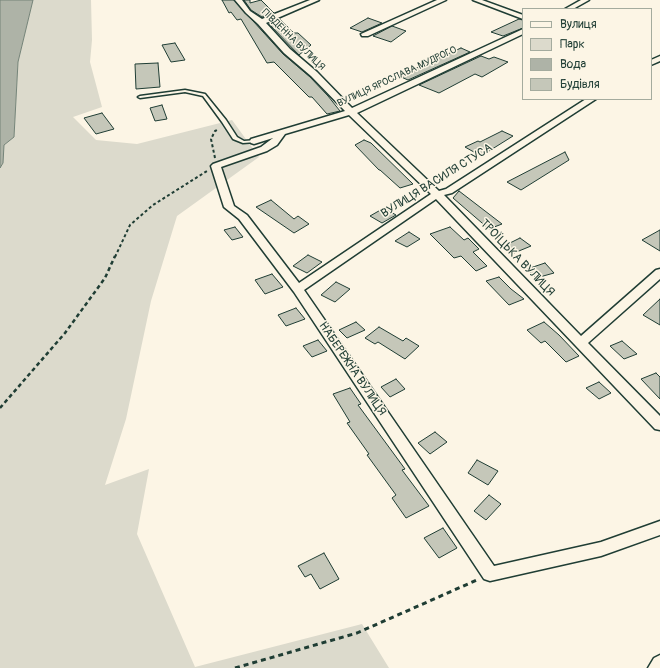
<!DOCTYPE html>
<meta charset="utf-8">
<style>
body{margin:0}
#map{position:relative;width:660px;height:668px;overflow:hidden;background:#fcf5e5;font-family:Pangolin,sans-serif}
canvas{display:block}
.legend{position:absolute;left:522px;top:8px;width:130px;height:92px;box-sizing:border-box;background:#fcf5e5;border:1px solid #a4ab9e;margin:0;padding:5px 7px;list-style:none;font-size:12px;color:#1f3d34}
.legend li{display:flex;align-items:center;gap:8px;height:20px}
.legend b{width:20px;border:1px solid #a4ab9e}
</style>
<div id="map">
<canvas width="660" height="668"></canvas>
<ul class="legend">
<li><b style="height:5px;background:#fcf5e5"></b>Вулиця</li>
<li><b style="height:11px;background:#dcdacc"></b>Парк</li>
<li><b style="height:11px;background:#aeb3a7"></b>Вода</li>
<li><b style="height:11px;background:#c5c7b9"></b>Будівля</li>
</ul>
</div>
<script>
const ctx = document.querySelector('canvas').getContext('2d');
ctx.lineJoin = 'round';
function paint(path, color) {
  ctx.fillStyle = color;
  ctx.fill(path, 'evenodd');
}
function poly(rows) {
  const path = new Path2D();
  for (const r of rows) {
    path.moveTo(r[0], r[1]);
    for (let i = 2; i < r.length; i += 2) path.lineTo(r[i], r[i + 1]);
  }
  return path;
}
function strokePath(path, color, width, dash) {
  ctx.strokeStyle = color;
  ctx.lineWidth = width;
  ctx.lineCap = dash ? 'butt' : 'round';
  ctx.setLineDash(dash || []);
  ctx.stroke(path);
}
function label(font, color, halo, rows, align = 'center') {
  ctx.font = font + ' Pangolin,sans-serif';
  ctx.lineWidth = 3;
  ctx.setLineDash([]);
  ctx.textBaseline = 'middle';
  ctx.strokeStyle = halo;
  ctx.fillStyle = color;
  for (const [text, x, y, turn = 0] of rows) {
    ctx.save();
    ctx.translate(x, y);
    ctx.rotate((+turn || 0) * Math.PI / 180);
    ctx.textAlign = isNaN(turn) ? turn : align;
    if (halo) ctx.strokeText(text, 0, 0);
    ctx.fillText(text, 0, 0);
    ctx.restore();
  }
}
paint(poly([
 [33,0,91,0,92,40,90,62,102,107,73,117,96,140,137,144,232,120,259,157,177,216,151,301,126,419,105,485,149,469,137,534,195,667,362,624,389,668,0,668,0,168,3,163,3,145,14,136,18,62]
]), '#dcdacc');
const water = poly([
 [0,0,33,0,18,62,14,137,4,145,3,163,0,168,0,0]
]);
paint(water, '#aeb3a7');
strokePath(water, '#758479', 1);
const building = poly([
 [222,0,234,0,283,54,310,77,328,96,340,111,327,114,312,97,309,97,274,62,267,63,241,19,237,20,231,12,229,13,222,0],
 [244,0,250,0,250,3,261,0,274,13,262,17,251,10,244,0],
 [368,18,382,23,362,32,350,28,368,18],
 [280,19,294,33,298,33,311,45,299,55,269,24,280,19],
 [519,19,523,20,523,28,503,36,491,32,519,19],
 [392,26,406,31,391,42,373,36,392,26],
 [175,43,185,60,171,62,162,45,175,43],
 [461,48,470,52,408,80,399,76,461,48],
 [481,56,489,59,494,57,508,62,482,77,475,74,439,93,419,85,481,56],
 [158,63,160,87,136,89,135,64,158,63],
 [162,105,167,119,155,121,150,108,162,105],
 [102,113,114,129,96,134,84,118,102,113],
 [502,131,513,136,481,156,465,147,478,141,480,142,502,131],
 [364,140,371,143,413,184,400,188,380,170,379,170,355,145,364,140],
 [565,152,569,160,521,190,507,182,565,152],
 [459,191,502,224,489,229,453,198,459,191],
 [271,200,294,219,298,216,309,224,294,233,256,207,271,200],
 [384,208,396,215,382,223,370,216,384,208],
 [235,227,243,237,232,240,224,230,235,227],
 [450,227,464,240,468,238,479,249,473,252,487,266,476,271,461,256,454,258,430,234,450,227],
 [660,230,660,251,642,240,660,230],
 [409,232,420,239,407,247,395,241,409,232],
 [520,238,531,246,514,253,504,246,520,238],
 [308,255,322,262,307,273,293,266,308,255],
 [545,263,554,273,536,278,527,269,545,263],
 [272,274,283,287,265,294,255,280,272,274],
 [499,277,511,289,524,299,509,305,486,281,499,277],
 [336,282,350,289,335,302,321,295,336,282],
 [660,299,660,325,643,315,660,299],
 [296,308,305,319,286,326,278,315,296,308],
 [356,322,365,330,347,338,339,330,356,322],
 [544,322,559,335,579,356,566,362,545,341,541,343,527,330,544,322],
 [379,327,403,341,406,338,419,346,405,359,378,342,375,344,365,338,379,327],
 [318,340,327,351,312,357,303,346,318,340],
 [622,341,637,354,624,359,610,346,622,341],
 [656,373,660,377,660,399,641,379,656,373],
 [396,379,405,389,390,397,381,387,396,379],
 [599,382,611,393,599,399,586,388,599,382],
 [350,388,361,404,358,405,405,469,402,470,429,506,406,518,392,498,396,495,367,455,369,454,347,423,350,422,333,394,350,388],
 [435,432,447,442,430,454,418,443,435,432],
 [477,460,498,471,488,485,468,473,477,460],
 [489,495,501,504,486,520,474,511,489,495],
 [443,528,457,548,439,558,424,538,443,528],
 [324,553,339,579,320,589,311,574,305,577,298,566,324,553]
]);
paint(building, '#c5c7b9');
strokePath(building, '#1f3d34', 1);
const service = poly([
 [185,90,205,94,226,120,237,137,244,141,256,140,256,142,243,143,233,139,222,122,203,96,185,92,140,98,138,97,140,96,185,90]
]);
const minor = poly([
 [235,0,242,0,250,11,262,19,310,0,319,0,266,23,290,49,317,72,352,108,523,29,523,34,357,113,439,191,446,189,586,99,596,99,452,193,444,195,581,336,656,270,660,269,660,279,588,343,660,416,660,430,655,429,436,199,304,290,494,566,601,542,660,521,660,535,601,556,490,581,484,579,294,292,239,219,224,207,211,166,213,164,261,147,273,138,254,144,251,143,250,141,251,139,345,111,311,76,284,53,258,24,246,13,235,0],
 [349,115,431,194,299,283,247,215,234,206,221,167,267,151,277,145,285,134,349,115],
 [437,0,446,0,368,36,362,36,361,34,437,0],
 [473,0,482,0,523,15,523,19,473,0],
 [581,0,589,0,573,9,565,9,581,0],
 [660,56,660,61,651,65,651,60,660,56],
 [660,655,660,668,648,668,654,658,660,655]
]);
strokePath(service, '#1f3d34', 3);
strokePath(minor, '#1f3d34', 3);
strokePath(poly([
 [215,158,211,139,215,131,219,129],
 [115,257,130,225,153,205,207,171]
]), '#1f3d34', 2, [3, 2.5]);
strokePath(poly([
 [0,408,65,333,105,278,115,256]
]), '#1f3d34', 2.5, [4, 3]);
strokePath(poly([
 [235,668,357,633,477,580]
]), '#1f3d34', 3, [5, 4]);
paint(service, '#fcf5e5');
paint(minor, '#fcf5e5');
label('10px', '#1f3d34', '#fcf5e5', [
 ["ПІВДЕННА ВУЛИЦЯ",293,40,44],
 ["ВУЛИЦЯ ЯРОСЛАВА МУДРОГО",397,77,-25]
]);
label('12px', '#1f3d34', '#fcf5e5', [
 ["ВУЛИЦЯ ВАСИЛЯ СТУСА",437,181,-32],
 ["ТРОЇЦЬКА ВУЛИЦЯ",517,258,46],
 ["НАБЕРЕЖНА ВУЛИЦЯ",352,369,56]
]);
</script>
